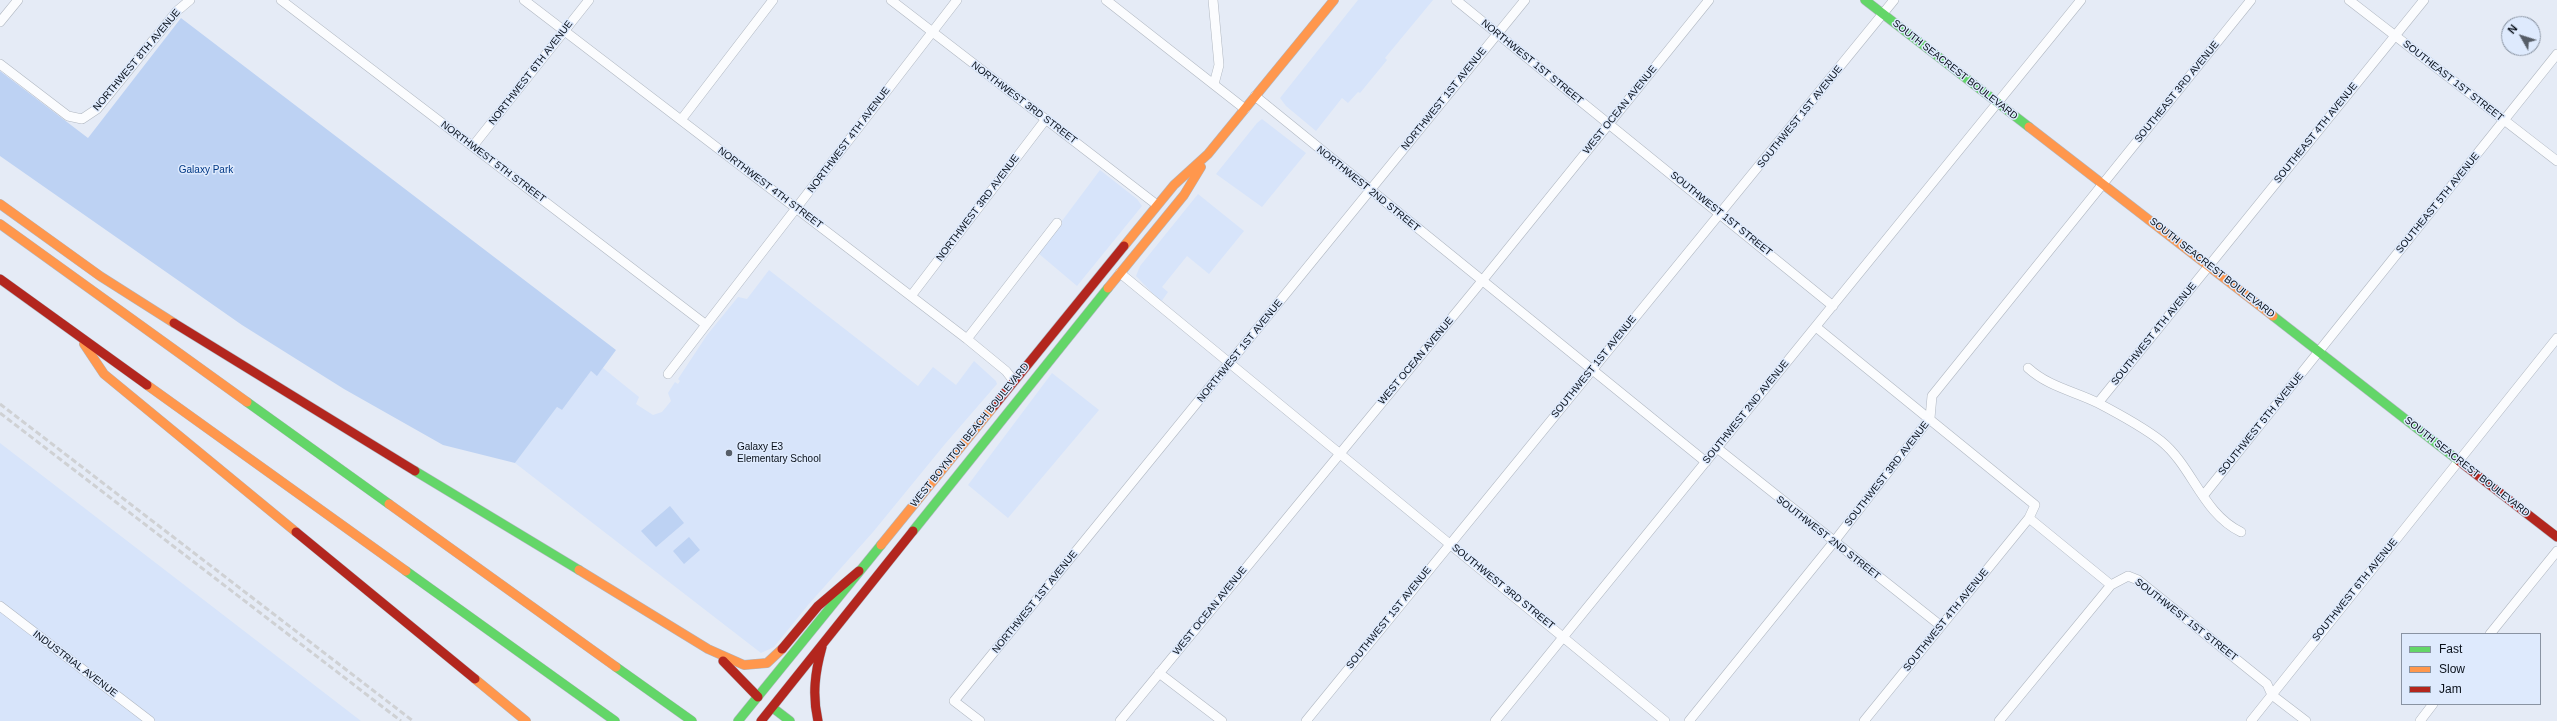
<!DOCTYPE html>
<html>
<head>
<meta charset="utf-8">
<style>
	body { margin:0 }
	#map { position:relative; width:2557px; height:721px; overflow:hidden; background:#e5ebf6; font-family:Arial,sans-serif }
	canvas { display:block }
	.legend { position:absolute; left:2401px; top:633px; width:140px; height:72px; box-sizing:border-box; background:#deeafd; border:1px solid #8993a2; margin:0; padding:5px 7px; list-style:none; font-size:12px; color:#09101a }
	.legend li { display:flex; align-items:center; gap:8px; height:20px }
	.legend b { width:20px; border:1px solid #8993a2 }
	.north { position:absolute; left:2501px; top:16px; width:40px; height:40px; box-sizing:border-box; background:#deeafd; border:1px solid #8993a2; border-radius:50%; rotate:309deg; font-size:11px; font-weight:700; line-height:16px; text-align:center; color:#09101a }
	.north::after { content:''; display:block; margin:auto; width:14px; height:18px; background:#565d67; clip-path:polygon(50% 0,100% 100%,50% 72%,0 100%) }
</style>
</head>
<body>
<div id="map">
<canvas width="2557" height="721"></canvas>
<ul class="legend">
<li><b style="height:5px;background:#63d668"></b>Fast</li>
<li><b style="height:5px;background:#ff974d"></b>Slow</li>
<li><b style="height:5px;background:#b3261e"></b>Jam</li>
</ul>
<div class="north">N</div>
</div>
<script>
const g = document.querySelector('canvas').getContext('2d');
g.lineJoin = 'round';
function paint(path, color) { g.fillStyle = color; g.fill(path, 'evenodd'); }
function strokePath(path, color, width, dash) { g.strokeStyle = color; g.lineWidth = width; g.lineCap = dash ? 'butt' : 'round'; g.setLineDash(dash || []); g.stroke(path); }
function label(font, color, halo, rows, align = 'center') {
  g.font = font + ' Arial,sans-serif'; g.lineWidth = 3; g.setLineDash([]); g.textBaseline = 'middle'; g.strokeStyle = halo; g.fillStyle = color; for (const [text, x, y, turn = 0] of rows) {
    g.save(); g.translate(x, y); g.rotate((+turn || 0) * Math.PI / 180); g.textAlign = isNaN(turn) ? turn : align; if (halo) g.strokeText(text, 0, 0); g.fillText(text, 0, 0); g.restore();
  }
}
paint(new Path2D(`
	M1358 0H1433L1385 58 1387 60 1360 93 1358 92 1348 103 1342 98 1316 131 1286 106 1280 98Z
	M1262 119 1306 153 1262 207 1216 174 1257 123Z
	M1100 170 1137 199 1142 206 1077 286 1038 253Z
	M1198 194 1244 231 1209 274 1187 256 1162 287 1168 292 1161 302 1136 276 1140 266Z
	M769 270 918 386 933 367 956 385 974 361 996 381 997 384 945 444 873 532 808 605 774 647 761 653 515 463 557 407 562 410 591 371 597 375 603 368 639 397 636 404 653 415 662 412 671 401 668 393 675 382 678 384 680 381 678 379 707 335 738 297 747 299Z
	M1052 373 1099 410 1008 518 968 485Z
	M0 443 361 721H0Z`), '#d7e4fa');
paint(new Path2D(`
	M181 18 616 350 597 376 591 371 562 410 557 407 515 463 443 445 344 389 242 325 0 156V71L88 138Z
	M670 506 684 523 656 547 641 531Z
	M689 537 700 550 684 564 673 551Z`), '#bdd2f3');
const street = new Path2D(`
	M281 0 705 324
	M524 0 967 339 1006 371 1013 380
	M891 0 1157 205
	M1106 0 1245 109
	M1213 0 1219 65 1214 84
	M1456 0 1833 306
	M2349 0 2557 161
	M0 22 18 0
	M0 64 68 116 82 119 97 109 177 11 190 0
	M1255 96 1706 462
	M681 120 773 0
	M473 146 589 0
	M1120 273 1665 721
	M911 296 1046 119
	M1816 327 2035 505 2029 518 2111 585 2128 576 2138 580 2267 684 2272 695 2306 721
	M967 339 1057 223
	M2028 368C2049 387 2074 391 2098 403 2119 414 2143 427 2161 441 2193 467 2202 513 2241 532
	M668 374 957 0
	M2098 403 2424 0
	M1717 448 1941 626
	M2203 496 2557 54
	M0 606 150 721
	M2490 634 2557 551
	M1159 673 1222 721
	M980 721 954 701 1525 0
	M1120 721 1482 281 1709 0
	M1306 721 1894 0
	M1495 721 2081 0
	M1689 721 1833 543 1930 418 1932 396 2251 0
	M1864 721 2029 518
	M1999 721 2111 585
	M2251 721 2557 338
	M2420 721 2433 704`);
const fast = new Path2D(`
	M1865 0 2029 127
	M2273 316 2459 461
	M247 402 389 504
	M415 471 579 570
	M913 531 1108 288
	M406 571 615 721
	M616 667 692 721
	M773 708 790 721
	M738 721 881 545`);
const slow = new Path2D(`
	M2029 127 2273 316
	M0 204 100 276 174 323
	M0 224 247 402
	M1124 246 1174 185 1208 154 1334 0
	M1108 288 1184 195 1201 167
	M84 344 104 374 296 532
	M147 385 406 571
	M389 504 616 667
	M881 545 994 406
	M579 570 708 649 744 665 767 663 782 649
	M475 679 526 721`);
const jam = new Path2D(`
	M0 279 147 385
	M174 323 415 471
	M994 406 1124 246
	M2459 461 2557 537
	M296 532 475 679
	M782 649 818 606 859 571
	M723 661 758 697
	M761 721 913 531
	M818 721C812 695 815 672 822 647`);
strokePath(street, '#b0b7c1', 10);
strokePath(fast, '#b0b7c1', 10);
strokePath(slow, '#b0b7c1', 10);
strokePath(jam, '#b0b7c1', 10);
strokePath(street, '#fbfcfe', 9);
strokePath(fast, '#63d668', 9);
strokePath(slow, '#ff974d', 9);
strokePath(jam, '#b3261e', 9);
strokePath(new Path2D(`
	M0 404 413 721
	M0 413 401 721`), '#cfd1d4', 3, [6, 3]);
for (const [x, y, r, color] of [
	[729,453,4,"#565d67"]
]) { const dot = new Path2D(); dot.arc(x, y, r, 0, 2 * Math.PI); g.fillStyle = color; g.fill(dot); strokePath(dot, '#deeafd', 1.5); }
label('10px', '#09101a', '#deeafd', [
	["NORTHWEST 8TH AVENUE",137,60,-50],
	["NORTHWEST 1ST STREET",1532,62,39],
	["SOUTH SEACREST BOULEVARD",1955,70,38],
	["NORTHWEST 6TH AVENUE",531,73,-52],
	["SOUTHEAST 1ST STREET",2453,81,38],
	["SOUTHEAST 3RD AVENUE",2177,92,-51],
	["NORTHWEST 1ST AVENUE",1444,99,-51],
	["NORTHWEST 3RD STREET",1024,103,37],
	["WEST OCEAN AVENUE",1620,110,-51],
	["SOUTHWEST 1ST AVENUE",1800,117,-51],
	["SOUTHEAST 4TH AVENUE",2316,133,-51],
	["NORTHWEST 4TH AVENUE",849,140,-53],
	["NORTHWEST 5TH STREET",493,162,37],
	["NORTHWEST 4TH STREET",770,188,37],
	["NORTHWEST 2ND STREET",1368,189,39],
	["SOUTHEAST 5TH AVENUE",2438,203,-51],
	["NORTHWEST 3RD AVENUE",978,208,-53],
	["SOUTHWEST 1ST STREET",1721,214,39],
	["SOUTH SEACREST BOULEVARD",2212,268,38],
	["SOUTHWEST 4TH AVENUE",2154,334,-51],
	["NORTHWEST 1ST AVENUE",1240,351,-51],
	["WEST OCEAN AVENUE",1416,361,-50],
	["SOUTHWEST 1ST AVENUE",1594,367,-51],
	["SOUTHWEST 2ND AVENUE",1746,412,-51],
	["SOUTHWEST 5TH AVENUE",2261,424,-51],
	["WEST BOYNTON BEACH BOULEVARD",970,435,-51],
	["SOUTH SEACREST BOULEVARD",2467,467,38],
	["SOUTHWEST 3RD AVENUE",1887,474,-52],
	["SOUTHWEST 2ND STREET",1828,538,38],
	["SOUTHWEST 3RD STREET",1503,587,39],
	["SOUTHWEST 6TH AVENUE",2355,590,-51],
	["NORTHWEST 1ST AVENUE",1035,602,-51],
	["WEST OCEAN AVENUE",1210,611,-51],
	["SOUTHWEST 1ST AVENUE",1389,618,-51],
	["SOUTHWEST 4TH AVENUE",1946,620,-51],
	["SOUTHWEST 1ST STREET",2186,620,38],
	["INDUSTRIAL AVENUE",75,664,37]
]);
label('10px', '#003884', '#deeafd', [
	["Galaxy Park",206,170]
]);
label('10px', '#09101a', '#deeafd', [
	["Galaxy E3",737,447],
	["Elementary School",737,459]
], 'left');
</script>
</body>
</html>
